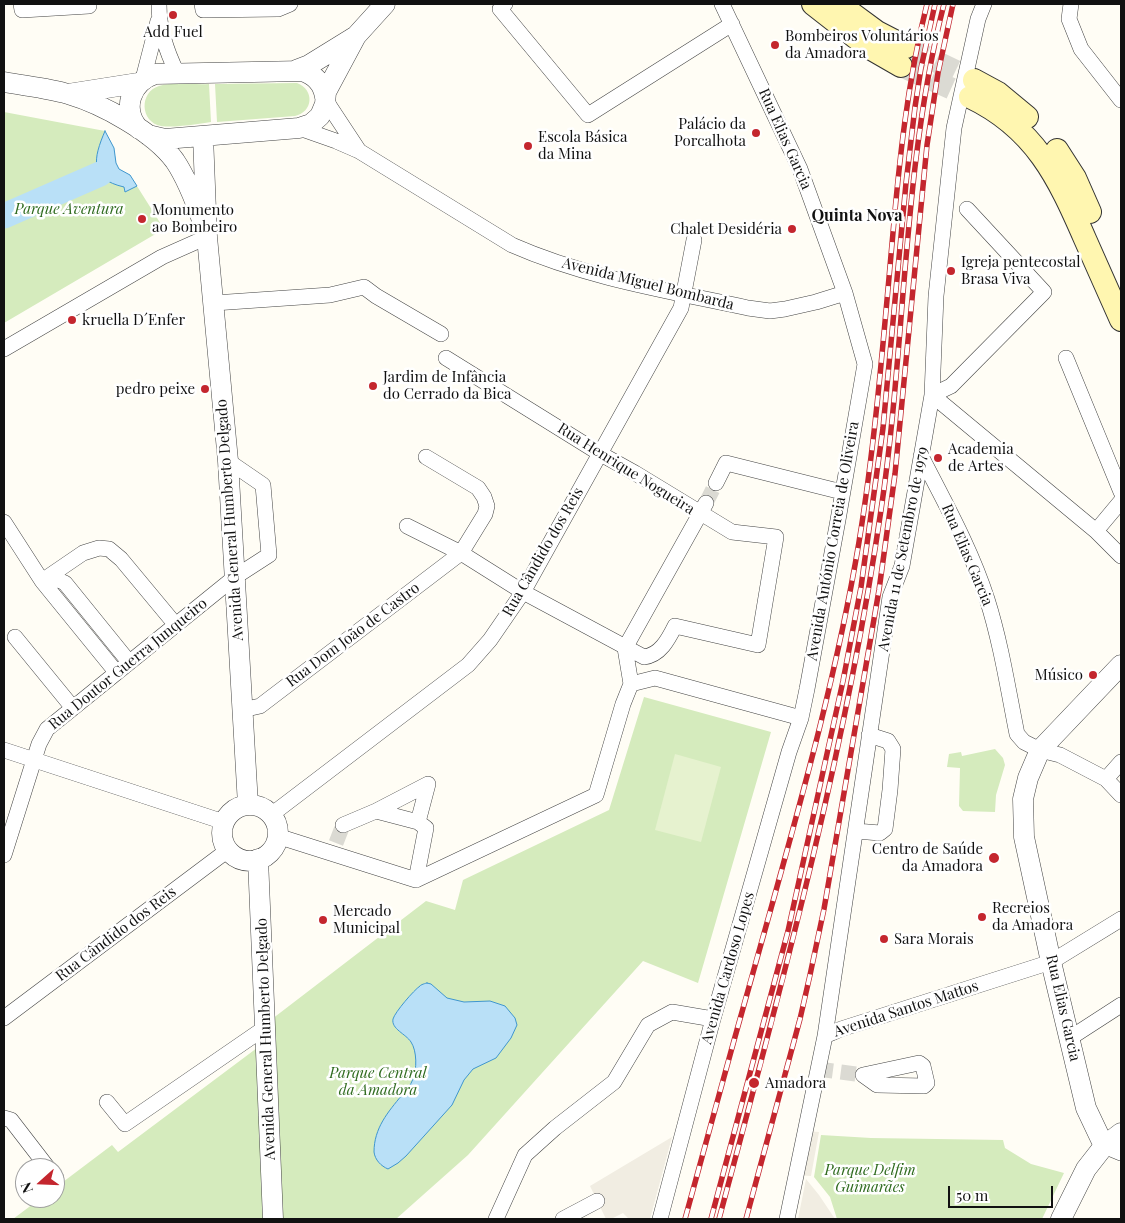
<!DOCTYPE html>
<html>
<head>
<meta charset="utf-8">
<style>
	body { margin:0 }
	#map { position:relative; width:1125px; height:1223px; overflow:hidden; background:#fffdf5; font-family:"Playfair Display",serif }
	canvas { display:block }
	.frame { position:absolute; inset:0; border:5px solid #111; pointer-events:none }
	.north { position:absolute; left:15px; top:1158px; width:50px; height:50px; box-sizing:border-box; background:#fff; border:1px solid #a0a0a0; border-radius:50%; rotate:250deg; font-size:14px; font-weight:700; line-height:20px; text-align:center; color:#111 }
	.north::after { content:''; display:block; margin:auto; width:18px; height:22px; background:#c4262e; clip-path:polygon(50% 0,100% 100%,50% 72%,0 100%) }
	.scale { position:absolute; left:948px; top:1186px; width:105px; height:22px; box-sizing:border-box; border:2px solid #111; border-top:0; padding-left:6px; font-size:15px; line-height:18px; white-space:nowrap; color:#111; -webkit-text-stroke:4px #fff; paint-order:stroke }
</style>
</head>
<body>
<div id="map">
<canvas width="1125" height="1223"></canvas>
<div class="frame"></div>
<div class="north">N</div>
<div class="scale">50 m</div>
</div>
<script>
const g = document.querySelector('canvas').getContext('2d');
g.lineJoin = 'round';
function paint(path, color) { g.fillStyle = color; g.fill(path, 'evenodd'); }
function strokePath(path, color, width, dash) { g.strokeStyle = color; g.lineWidth = width; g.lineCap = dash ? 'butt' : 'round'; g.setLineDash(dash || []); g.stroke(path); }
function label(font, color, halo, rows, align = 'center') {
  g.font = font + ' "Playfair Display",serif'; g.lineWidth = 5; g.setLineDash([]); g.textBaseline = 'middle'; g.strokeStyle = halo; g.fillStyle = color; for (const [text, x, y, turn = 0] of rows) {
    g.save(); g.translate(x, y); g.rotate((+turn || 0) * Math.PI / 180); g.textAlign = isNaN(turn) ? turn : align; if (halo) g.strokeText(text, 0, 0); g.fillText(text, 0, 0); g.restore();
  }
}
paint(new Path2D(`
	M297 83C315 90 313 112 295 116L217 122 215 84Z
	M209 84 211 122C196 124 175 128 161 126 140 122 139 92 159 86 172 82 194 85 209 84Z
	M4 112 105 131 114 148 116 163 119 169 130 175 164 229 4 323Z
	M644 697 771 732 698 983 643 961 468 1155 396 1219H13L41 1198H55V1188L112 1145 118 1152 273 1036 272 1019 426 901 455 910 463 880 609 810Z
	M995 749 1003 758 1005 765 996 795 995 812 963 811 959 806 960 768 947 767 949 754 961 752 962 756Z
	M821 1135 871 1138 1003 1140 1005 1148 1031 1164 1064 1173 1042 1219H837L830 1197 814 1177Z`), '#d5ebbd');
paint(new Path2D(`
	M675 754 721 767 701 842 655 830Z`), '#e6f2cf');
paint(new Path2D(`
	M805 1131 819 1132 811 1176 796 1175Z
	M672 1137 650 1219H629L623 1213 611 1219H606L590 1186Z
	M806 1179 819 1195 835 1219H798Z`), '#f1ede2');
const water = new Path2D(`
	M105 131 114 148 116 163 119 169 130 175 137 186 125 192 124 187C89 179 93 159 105 131Z
	M427 983 431 984 447 998 464 1002 490 1001 505 1006 515 1018 517 1025 511 1038 496 1058 473 1069 464 1080 452 1105 406 1156 398 1163 388 1169C381 1166 375 1160 374 1152 374 1128 388 1112 402 1095 406 1090 411 1085 413 1079 417 1069 417 1051 411 1042 406 1034 391 1029 393 1019 395 1012 414 990 420 986 420 985 426 983 427 983Z`);
paint(water, '#b9e0f7');
strokePath(water, '#3f96cf', 1);
strokePath(new Path2D(`
	M4 216 100 174`), '#b9e0f7', 25);
strokePath(new Path2D(`
	M706 503 716 483
	M336 843 343 825
	M818 1069 863 1075`), '#dbdad3', 15, [15, 8]);
strokePath(new Path2D(`
	M906 47 974 80
	M901 66 970 97`), '#dbdad3', 22, [22, 11]);
const minor = new Path2D(`
	M21 4 22 10 89 6 88 4
	M159 4C159 29 166 50 177 73
	M202 4 203 10 278 9 290 4
	M505 4 500 9 588 115 732 24
	M1071 4 1069 19 1081 49 1121 100
	M143 79 158 21
	M325 97 330 107 359 151
	M299 128 336 141 359 151 512 245C587 278 669 291 748 308L770 311 785 309 816 302 845 293
	M967 209 1044 292 951 386 932 395 1096 531 1121 556
	M214 303 330 295 364 287 376 296 441 334
	M4 349 162 257 207 237
	M1066 358 1121 492
	M921 456C945 503 971 549 987 599 1001 643 1008 689 1017 734L1024 742 1040 750 1060 755 1106 779 1121 795
	M716 483 726 463 842 492
	M4 522 42 581 116 672
	M407 526 461 553 523 592 644 657C660 655 668 640 675 626L758 645 776 537 732 532 635 473 599 453 446 358
	M1096 531 1121 501
	M42 581 83 553 99 548 109 549 121 559 175 624
	M42 581 56 579 65 583 129 662
	M15 637 73 708
	M631 684 655 678 801 718
	M242 710 260 706 461 553 485 514 487 506 484 497 478 488 426 457
	M4 750 224 822
	M1106 779 1121 762
	M271 815 468 665 490 640 523 592 681 308 694 240
	M343 825 376 811
	M856 831 880 833 885 829 890 790 893 749 888 741 869 735
	M277 836 416 880
	M4 855 39 744 47 729 235 577 269 555 263 485 228 461
	M416 880 596 795 623 704 631 684 625 648 706 503
	M416 880 426 828 418 822 428 784 376 811 418 822
	M4 1018 228 850
	M825 1036 890 597 902 566 932 395 936 296 954 128 978 19 984 4
	M1070 1038 1121 1005
	M919 1063 923 1066 927 1083 924 1086 877 1085 863 1075Z
	M107 1102 125 1124 266 1027
	M4 1118 11 1120 48 1168
	M1104 1146 1121 1153
	M55 1177 56 1178
	M496 1219 525 1155 555 1128 614 1082 648 1025 672 1012 713 1019
	M563 1219 597 1201
	M660 1219 713 1019 789 752 801 718 807 689 838 520 865 364 845 293 800 169 722 4
	M787 1219 825 1036 841 1029 1051 962 1121 919`);
const tertiary = new Path2D(`
	M296 70 309 65 356 36 385 4
	M4 82C25 86 48 88 68 94 102 104 154 132 175 161 187 179 195 200 202 220
	M68 94 138 83
	M139 129C121 109 131 82 155 74L302 71C315 75 323 83 325 97
	M148 135 165 139 299 128 311 124 320 116 325 104 326 92 356 36
	M203 136 207 237 228 461 248 805
	M222 833a28 28 0 1 1 56 0a28 28 0 1 1-56 0Z
	M258 859 273 1219
	M1104 1146 1086 1108 1051 962 1024 837 1023 799 1028 778 1040 750 1121 665
	M1061 1219 1086 1169 1104 1146 1121 1133`);
const secondary = new Path2D(`
	M813 4 868 47 901 66
	M839 4 877 32 906 47
	M974 80 998 93 1027 117
	M970 97C1035 128 1058 177 1085 239 1097 266 1109 293 1121 320
	M1057 150 1075 178 1090 212`);
strokePath(minor, '#444', 16);
strokePath(tertiary, '#444', 21);
strokePath(secondary, '#333', 24);
strokePath(minor, '#fff', 15);
strokePath(tertiary, '#fff', 20);
strokePath(secondary, '#fff6b0', 22);
const rail = new Path2D(`
	M685 1219C713 1117 741 1014 770 912 804 790 838 668 859 542 875 444 883 344 892 244 899 163 907 83 927 4
	M711 1219 788 931 843 681 861 587 883 428 906 183 915 107 921 68 935 4
	M719 1219C782 985 846 750 881 510 906 343 902 168 944 4
	M746 1219 800 1019 810 975 824 909 879 590 895 474 927 145 938 73 953 4`);
strokePath(rail, '#c4262e', 5.5);
strokePath(rail, '#fff', 4, [11]);
for (const [x, y, r, color] of [
	[173,15,5,"#c4262e"],
	[775,45,5,"#c4262e"],
	[756,133,5,"#c4262e"],
	[528,146,5,"#c4262e"],
	[142,219,5,"#c4262e"],
	[792,229,5,"#c4262e"],
	[951,271,5,"#c4262e"],
	[72,320,5,"#c4262e"],
	[373,386,5,"#c4262e"],
	[205,389,5,"#c4262e"],
	[938,458,5,"#c4262e"],
	[1093,675,5,"#c4262e"],
	[994,858,6,"#c4262e"],
	[982,917,5,"#c4262e"],
	[323,920,5,"#c4262e"],
	[884,939,5,"#c4262e"],
	[754,1083,6,"#c4262e"]
]) { const dot = new Path2D(); dot.arc(x, y, r, 0, 2 * Math.PI); g.fillStyle = color; g.fill(dot); strokePath(dot, '#fff', 2); }
label('15px', '#111', '#fff', [
	["Add Fuel",173,32,"center"],
	["Bombeiros Voluntários",785,36],
	["da Amadora",785,53],
	["Palácio da",746,124,"right"],
	["Porcalhota",746,141,"right"],
	["Escola Básica",538,137],
	["da Mina",538,154],
	["Monumento",152,210],
	["ao Bombeiro",152,227],
	["Chalet Desidéria",782,229,"right"],
	["Igreja pentecostal",961,262],
	["Brasa Viva",961,279],
	["kruella D´Enfer",82,320],
	["Jardim de Infância",383,377],
	["do Cerrado da Bica",383,394],
	["pedro peixe",195,389,"right"],
	["Academia",948,449],
	["de Artes",948,466],
	["Músico",1083,675,"right"],
	["Centro de Saúde",983,849,"right"],
	["da Amadora",983,866,"right"],
	["Recreios",992,908],
	["da Amadora",992,925],
	["Mercado",333,911],
	["Municipal",333,928],
	["Sara Morais",894,939],
	["Amadora",765,1083]
], 'left');
label('15px', '#111', '#fff', [
	["Rua Elias Garcia",785,139,66],
	["Avenida Miguel Bombarda",648,284,14],
	["Rua Henrique Nogueira",626,469,32],
	["Avenida General Humberto Delgado",230,520,-94],
	["Avenida António Correia de Oliveira",833,541,-80],
	["Avenida 11 de Setembro de 1979",903,549,-79],
	["Rua Cândido dos Reis",543,552,-60],
	["Rua Elias Garcia",967,555,67],
	["Rua Dom João de Castro",353,635,-37],
	["Rua Doutor Guerra Junqueiro",128,664,-39],
	["Rua Cândido dos Reis",116,934,-37],
	["Avenida Cardoso Lopes",728,968,-74],
	["Rua Elias Garcia",1063,1008,77],
	["Avenida Santos Mattos",906,1009,-18],
	["Avenida General Humberto Delgado",266,1039,-92]
]);
label('italic 15px', '#2f6b1f', '#fff', [
	["Parque Aventura",69,209],
	["Parque Central",378,1073],
	["da Amadora",378,1090],
	["Parque Delfim",870,1170],
	["Guimarães",870,1187]
]);
label('bold 16px', '#111', '#fff', [
	["Quinta Nova",857,216]
]);
</script>
</body>
</html>
